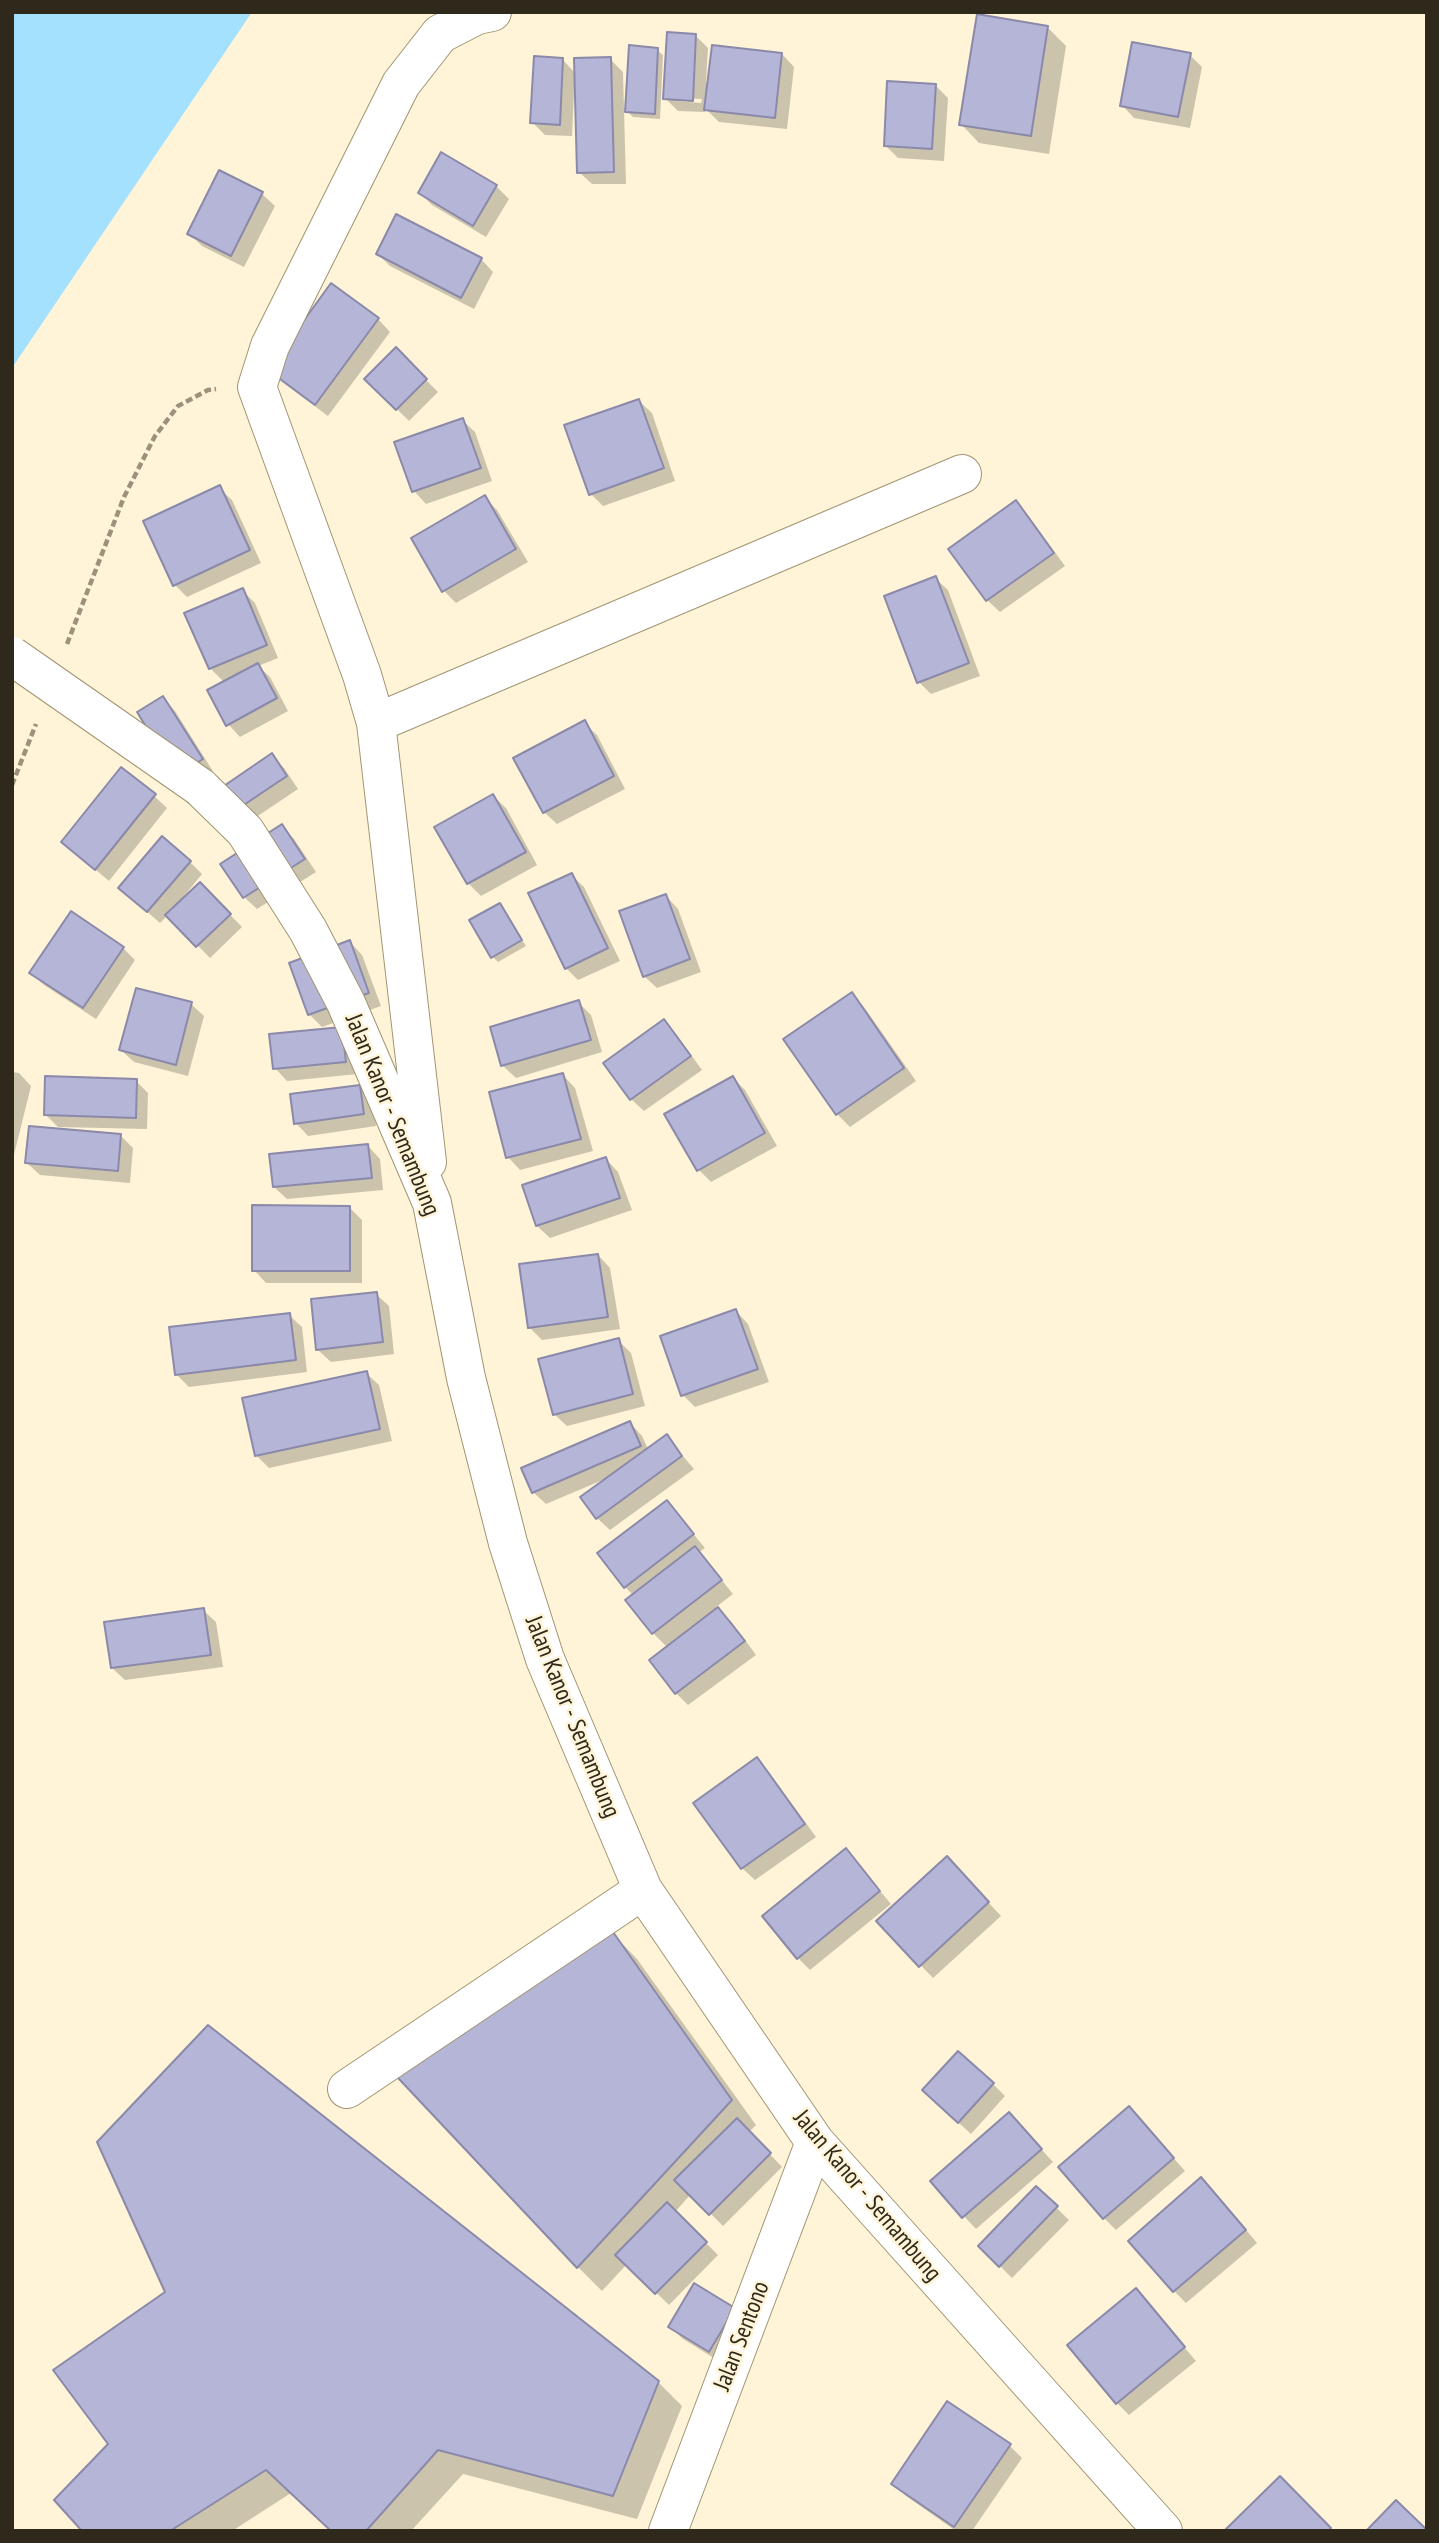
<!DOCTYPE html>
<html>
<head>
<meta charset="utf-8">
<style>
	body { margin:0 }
	#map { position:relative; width:1439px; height:2543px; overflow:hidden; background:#fff4d7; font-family:"PT Sans Narrow",sans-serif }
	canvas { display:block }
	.frame { position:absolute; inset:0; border:14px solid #2e291b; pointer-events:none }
</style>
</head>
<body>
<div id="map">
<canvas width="1439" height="2543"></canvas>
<div class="frame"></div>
</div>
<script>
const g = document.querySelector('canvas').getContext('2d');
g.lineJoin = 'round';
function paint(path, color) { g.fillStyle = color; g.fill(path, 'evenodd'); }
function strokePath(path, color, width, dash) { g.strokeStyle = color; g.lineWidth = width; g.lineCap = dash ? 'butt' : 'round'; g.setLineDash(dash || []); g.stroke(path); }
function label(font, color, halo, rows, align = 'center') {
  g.font = font + ' "PT Sans Narrow",sans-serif'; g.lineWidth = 5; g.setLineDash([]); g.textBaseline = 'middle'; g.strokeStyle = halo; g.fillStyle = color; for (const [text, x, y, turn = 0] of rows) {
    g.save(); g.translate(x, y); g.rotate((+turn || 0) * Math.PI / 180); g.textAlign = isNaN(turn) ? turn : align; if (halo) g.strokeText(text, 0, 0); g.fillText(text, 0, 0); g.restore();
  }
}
paint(new Path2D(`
	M12 12H252L12 368Z`), '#a3e1fe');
paint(new Path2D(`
	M1047 27 1066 46 1049 154 979 143 961 124Z
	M696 36 708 48 706 82 782 54 794 67 787 129 719 122 705 108V112L678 111 665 98ZM676 98 702 99 701 103 676 101Z
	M657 50 663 55 660 119 633 117 627 111Z
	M1190 55 1202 67 1190 128 1134 118 1122 105Z
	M610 59 623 72 626 184H592L579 172 577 92H574L572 136 545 135 532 122 563 60 576 74Z
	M935 85 948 98 944 161 898 158 885 145Z
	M220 172 262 194 275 206 244 267 202 246 189 233Z
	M496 186 509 199 486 237 432 205 420 193Z
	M378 254 481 259 493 272 474 309 390 266Z
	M378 319 390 332 328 416 282 382 270 370Z
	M396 350 438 392 409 421 367 379Z
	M639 401 652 413 675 481 603 506 591 494Z
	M462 420 475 432 492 481 426 504 414 491 396 443Z
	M219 488 232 500 261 563 187 597 175 585Z
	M484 497 497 510 528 562 456 603 444 591Z
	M1016 503 1028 515 1065 566 1000 612 987 600Z
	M935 578 948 590 980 676 931 694 919 682Z
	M242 590 255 603 278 658 258 666 270 677 288 711 240 737 228 724 225 683 210 668Z
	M163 698 175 711 214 773 190 787Z
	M584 723 597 735 625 789 557 824 544 812Z
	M272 756 284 768 298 789 228 836 215 824Z
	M154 796 167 808 109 881 63 842Z
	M493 796 506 808 537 865 481 896 468 883 436 828Z
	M282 826 294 839 316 872 257 909 244 897Z
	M190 862 202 874 185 895 187 896 200 884 242 927 210 958 168 915 160 923 120 888Z
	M571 875 584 887 620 961 578 980 566 968Z
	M666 896 678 909 701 972 657 988 644 976Z
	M500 905 526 946 498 962 492 956Z
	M350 942 362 955 381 1006 322 1027 310 1015 291 964Z
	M123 948 135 960 96 1019 44 985 31 973Z
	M852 994 864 1007 916 1081 850 1127 837 1114 785 1040Z
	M578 1002 591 1015 602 1052 516 1078 503 1066 492 1028Z
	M191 1004 204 1016 188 1076 134 1062 121 1050Z
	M664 1022 676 1034 702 1070 644 1111 631 1099Z
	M341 1028 358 1074 287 1081 275 1068Z
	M12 1072 19 1073 31 1086 12 1163Z
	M563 1075 575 1088 593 1151 520 1170 508 1157Z
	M733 1078 745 1090 777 1146 711 1182 699 1170Z
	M136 1081 148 1093 147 1129 58 1127 45 1114Z
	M359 1087 372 1099 376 1126 308 1136 296 1123Z
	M120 1135 133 1148 130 1183 40 1175 27 1163Z
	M368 1146 380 1159 383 1190 287 1199 274 1187Z
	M606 1159 618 1172 632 1210 550 1238 537 1226Z
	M349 1207 362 1220V1283H266L254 1270Z
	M598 1255 610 1268 620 1329 542 1340 530 1328Z
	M376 1294 389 1306 394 1354 331 1362 318 1350Z
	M736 1311 748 1324 769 1382 695 1407 683 1395Z
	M289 1315 302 1327 307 1372 189 1387 176 1374Z
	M618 1340 631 1353 645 1406 567 1426 554 1414Z
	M366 1373 379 1385 392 1441 269 1468 257 1456Z
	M630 1423 642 1436 648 1449 666 1436 694 1469 610 1530 597 1518 605 1479 546 1504 533 1492Z
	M667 1502 705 1548 699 1552 733 1594 716 1607 731 1621 756 1655 688 1705 676 1693 668 1648 653 1633 633 1595 625 1587Z
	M203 1610 216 1622 223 1667 125 1680 112 1668Z
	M757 1759 769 1772 816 1837 755 1880 742 1868Z
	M846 1851 891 1904 810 1970 798 1958Z
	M959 1871 1001 1916 933 1978 878 1921Z
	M613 1934 637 1959 756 2125 749 2132 782 2167 723 2226 691 2194 675 2212 718 2255 669 2305 627 2264 602 2291 578 2267Z
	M993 2084 1005 2096 971 2134 937 2103Z
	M1129 2108 1185 2171 1116 2230 1104 2218Z
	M1021 2127 1053 2162 976 2229 932 2182Z
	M1036 2188 1069 2220 1012 2278 980 2246Z
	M1214 2192 1257 2243 1186 2303 1174 2291Z
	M1136 2291 1196 2361 1129 2415 1117 2403Z
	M734 2309 722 2363 683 2339 670 2327Z
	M658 2382 682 2406 637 2519 463 2474 411 2531H332L291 2493 232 2531H84L56 2500Z
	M1009 2445 1022 2458 972 2531H956L906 2496 893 2484Z`), '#0003');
const building = new Path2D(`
	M977 14 1048 26 1031 136 959 125Z
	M667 32 696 34 693 101 663 99Z
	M1132 42 1191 53 1178 117 1120 106Z
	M629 45 658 48 655 114 625 112Z
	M712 45 782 53 775 118 704 110Z
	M534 56 563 58 560 125 530 123Z
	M611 57 614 172 577 173 574 58Z
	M887 81 936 84 932 149 884 146Z
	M441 152 497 185 473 226 418 193Z
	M219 170 263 192 231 256 187 234Z
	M396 214 482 258 461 298 376 254Z
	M331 283 379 318 315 405 268 370Z
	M396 347 427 379 396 410 364 379Z
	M639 399 664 468 589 495 564 425Z
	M463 418 481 468 412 492 394 442Z
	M220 485 250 550 173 586 143 521Z
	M485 495 516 549 442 592 411 538Z
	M1016 500 1054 553 986 601 948 549Z
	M936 576 969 663 917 683 884 596Z
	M243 588 267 645 209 669 184 613Z
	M258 663 277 698 226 726 207 690Z
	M163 696 203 759 176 776 137 712Z
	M585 720 614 776 543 813 513 758Z
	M272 753 287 776 214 825 199 803Z
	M121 767 156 794 95 870 61 842Z
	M493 794 526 852 467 884 434 827Z
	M282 824 305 859 243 898 220 864Z
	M162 836 191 861 147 912 118 888Z
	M572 873 608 948 565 969 528 893Z
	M200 882 231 914 196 947 165 915Z
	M666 894 690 959 643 977 619 911Z
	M500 903 522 940 491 958 469 920Z
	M71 911 124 947 83 1008 29 973Z
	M350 940 369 993 308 1015 289 963Z
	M136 988 192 1002 176 1065 119 1050Z
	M852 992 904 1068 836 1115 783 1039Z
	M579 1000 591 1040 501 1066 490 1027Z
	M664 1019 691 1056 630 1100 603 1063Z
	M342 1027 346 1062 273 1069 269 1034Z
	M563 1073 581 1139 506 1158 489 1092Z
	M45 1076 137 1079 136 1118 44 1115Z
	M733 1076 765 1133 697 1171 664 1114Z
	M360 1085 364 1114 294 1124 290 1094Z
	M29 1126 121 1134 118 1171 25 1163Z
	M368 1144 372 1178 273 1187 269 1154Z
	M606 1157 620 1198 536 1226 522 1185Z
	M252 1205 350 1206V1271H252Z
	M598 1254 608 1317 528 1328 519 1264Z
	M377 1292 383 1342 316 1350 311 1299Z
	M736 1309 758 1369 681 1396 660 1336Z
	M290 1313 296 1360 175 1375 169 1327Z
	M619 1338 633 1394 553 1415 538 1359Z
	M367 1371 380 1429 255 1456 242 1398Z
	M630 1421 641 1446 532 1493 521 1468Z
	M667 1434 682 1456 596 1519 580 1497Z
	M667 1500 694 1534 624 1588 597 1553Z
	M695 1546 722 1580 652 1634 625 1600Z
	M718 1607 745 1641 675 1694 649 1660Z
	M204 1608 211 1655 111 1668 104 1622Z
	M757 1757 805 1824 741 1869 693 1803Z
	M846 1848 880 1891 797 1959 762 1916Z
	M947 1856 989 1902 919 1967 876 1921Z
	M613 1932 732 2100 577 2268 383 2062Z
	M208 2025 659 2381 613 2496 438 2450 366 2531H331L266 2470 170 2531H82L54 2500 108 2444 53 2370 165 2292 97 2142Z
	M958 2051 994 2083 958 2123 922 2090Z
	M1129 2106 1174 2158 1103 2219 1058 2167Z
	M1009 2112 1042 2149 962 2218 930 2181Z
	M737 2118 771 2153 709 2215 674 2180Z
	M1201 2177 1246 2230 1173 2292 1128 2241Z
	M1036 2186 1058 2206 999 2267 978 2246Z
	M667 2202 707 2242 655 2294 615 2255Z
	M694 2283 735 2308 709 2352 668 2327Z
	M1136 2288 1185 2347 1116 2404 1067 2345Z
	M947 2401 1011 2444 954 2527 891 2484Z
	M1280 2476 1331 2528 1328 2531H1224Z
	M1396 2500 1427 2530V2531H1366Z`);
paint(building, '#b5b5d7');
strokePath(building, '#8a89aa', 2);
const minor = new Path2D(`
	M376 723 962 474
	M200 787 245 831 308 930 346 1003 432 1203 466 1378 508 1543 545 1659 643 1890 815 2142 1163 2531
	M427 1162 376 723 362 675 257 387 270 346 401 84 440 34 477 15 492 12
	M347 2089 643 1890
	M668 2531 815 2142`);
strokePath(minor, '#a19473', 40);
strokePath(new Path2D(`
	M67 644 124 497 155 436 178 406 208 390 216 389
	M12 785 36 724`), '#9a927c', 4.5, [7, 3.5]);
strokePath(minor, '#fff', 38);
const minorBridge = new Path2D(`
	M12 656 200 787`);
strokePath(minorBridge, '#a19473', 40, []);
strokePath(minorBridge, '#fff', 38);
label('24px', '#2e291b', '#fff4d7', [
	["Jalan Kanor - Semambung",392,1115,68],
	["Jalan Kanor - Semambung",572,1717,68],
	["Jalan Kanor - Semambung",867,2196,50],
	["Jalan Sentono",742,2336,-69]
]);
</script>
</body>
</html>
